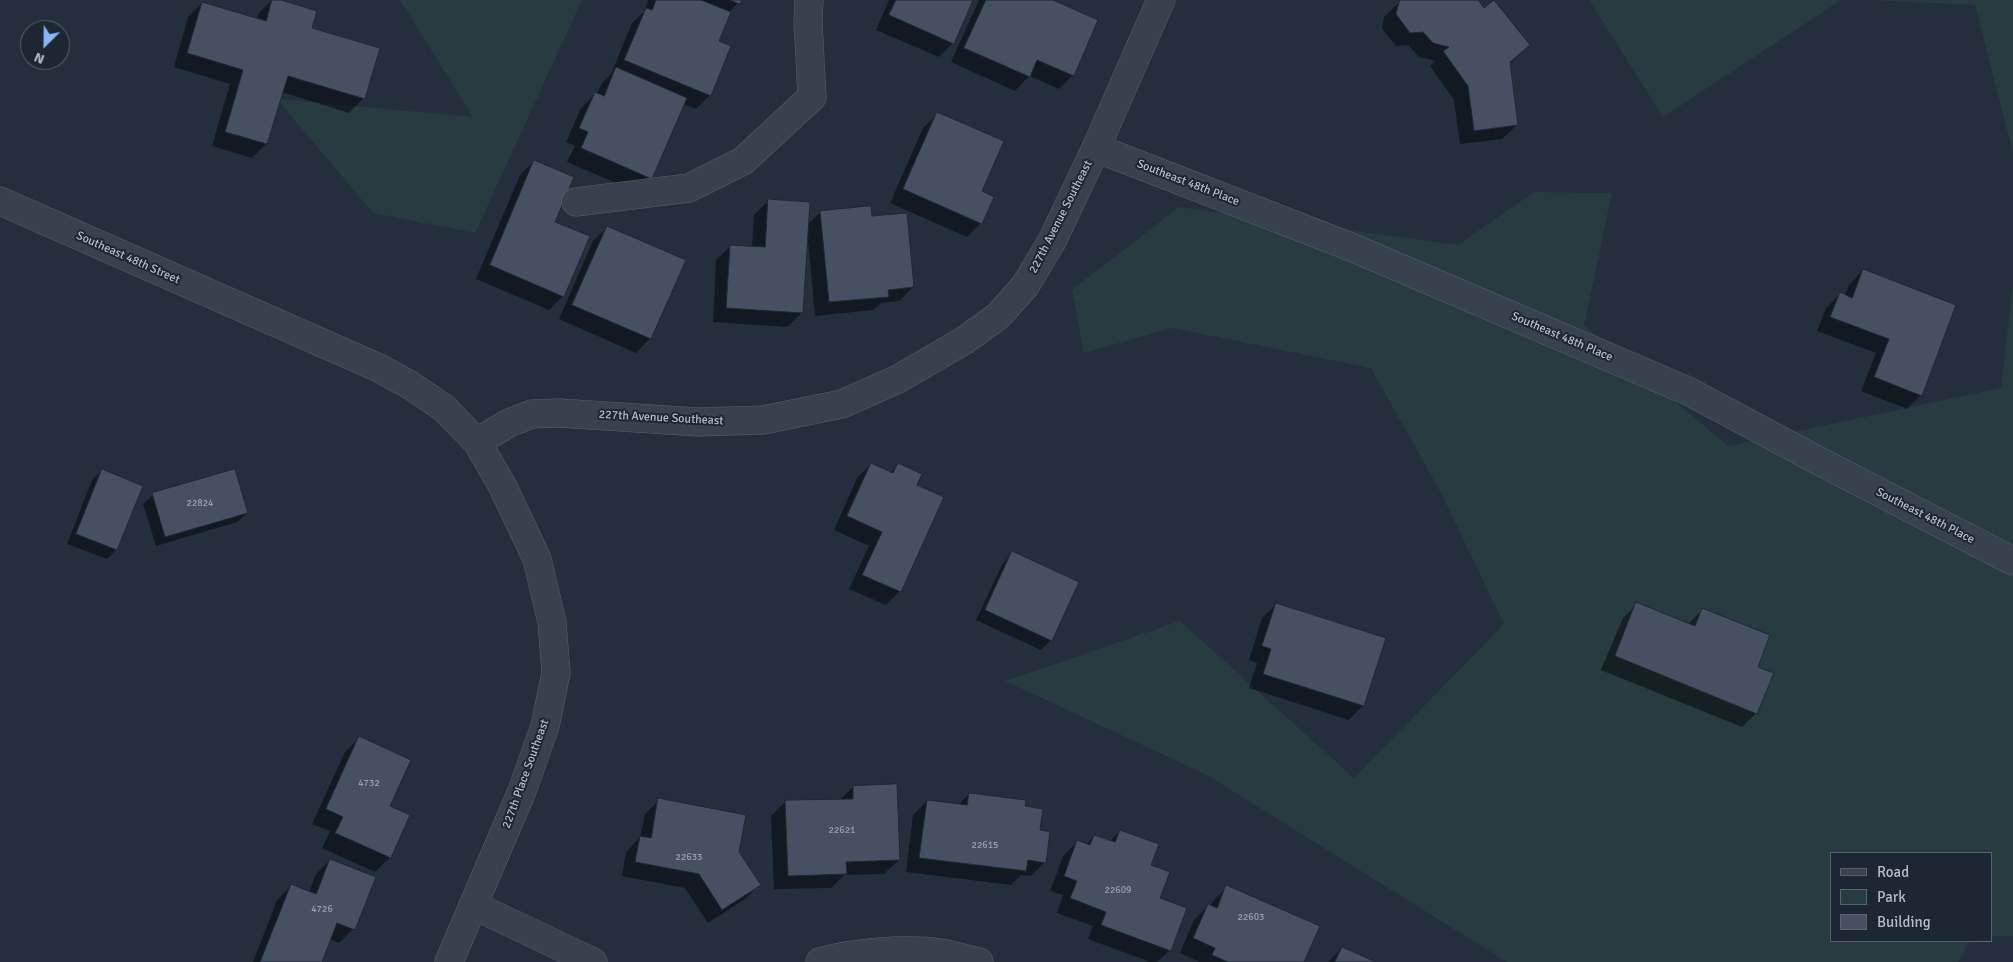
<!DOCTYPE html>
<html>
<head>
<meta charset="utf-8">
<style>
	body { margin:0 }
	#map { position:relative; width:2013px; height:962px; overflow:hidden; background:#242f3e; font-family:Signika,sans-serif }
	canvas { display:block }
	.legend { position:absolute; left:1830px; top:852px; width:162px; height:90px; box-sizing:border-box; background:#1d2633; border:1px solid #59626f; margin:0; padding:6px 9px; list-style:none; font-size:15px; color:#b4bcc9 }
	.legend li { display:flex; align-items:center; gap:10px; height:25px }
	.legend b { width:25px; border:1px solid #59626f }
	.north { position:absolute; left:20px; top:20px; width:50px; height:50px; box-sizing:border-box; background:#1d2633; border:1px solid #59626f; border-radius:50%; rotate:203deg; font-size:14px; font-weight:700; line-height:20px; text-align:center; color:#b4bcc9 }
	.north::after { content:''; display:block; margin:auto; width:18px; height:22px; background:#8ab4f8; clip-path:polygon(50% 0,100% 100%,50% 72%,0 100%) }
</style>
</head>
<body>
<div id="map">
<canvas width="2013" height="962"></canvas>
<ul class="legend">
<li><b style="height:6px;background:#38414e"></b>Road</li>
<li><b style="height:14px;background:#263c3f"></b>Park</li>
<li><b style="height:14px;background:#455162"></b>Building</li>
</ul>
<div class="north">N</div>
</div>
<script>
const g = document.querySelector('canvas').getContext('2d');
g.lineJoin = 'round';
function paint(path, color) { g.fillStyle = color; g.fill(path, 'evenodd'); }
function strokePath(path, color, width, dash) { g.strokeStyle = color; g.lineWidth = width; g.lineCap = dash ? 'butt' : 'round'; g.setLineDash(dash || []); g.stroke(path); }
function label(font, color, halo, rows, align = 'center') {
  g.font = font + ' Signika,sans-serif'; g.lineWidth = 4; g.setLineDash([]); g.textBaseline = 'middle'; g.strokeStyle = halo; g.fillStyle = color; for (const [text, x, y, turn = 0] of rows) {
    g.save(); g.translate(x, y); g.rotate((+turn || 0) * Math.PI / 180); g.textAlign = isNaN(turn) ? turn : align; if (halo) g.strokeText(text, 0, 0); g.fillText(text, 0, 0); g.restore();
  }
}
paint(new Path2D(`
	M400 0H582L475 233 373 213 277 99 473 117Z
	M1589 0H1841L1663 117Z
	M1869 0H2013V153L1975 5Z
	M1534 192 1612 193 1584 325 1728 446 2001 388 2013 285V936H1992V853H1832V941H1970L1958 962H1507L1207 775 1005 681 1180 621 1354 778 1504 624 1441 493 1371 368 1172 328 1084 353 1072 290 1179 207 1458 245Z`), '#263c3f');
paint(new Path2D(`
	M272 0H276L310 28 378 48 363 99 349 113 282 92 266 144 252 158 212 146 230 84 174 67 188 17 202 3 257 19 259 13Z
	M648 0H740L729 13 717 41 710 95 696 109 683 104 651 178 637 192 567 162 575 146 566 142 581 108 595 94H597L602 83 611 74 632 23 644 12Z
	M889 0H972L953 43 939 57 876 30Z
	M979 0H1050L1073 75 1059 89 1029 76 1015 91 951 62Z
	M1402 0H1477L1484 10 1529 45 1509 64 1517 125 1502 139 1460 144 1454 100 1430 66 1435 61 1419 57 1408 45 1396 46 1382 29 1384 17Z
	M938 114 980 191 981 223 967 237 890 203 923 128Z
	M534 161 553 222 563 296 549 310 476 279 520 175Z
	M768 201 807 225 821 212 871 218 913 287 899 301 881 303 873 310 815 316 808 240H806L802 313 787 327 713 322 716 260 731 246 752 247 754 215Z
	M607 227 650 338 636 353 559 319 593 241Z
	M1863 270 1921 395 1907 409 1861 391 1876 353 1817 331 1826 308 1840 294 1845 296 1849 285Z
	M871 464 890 473 898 465 915 485 900 591 886 605 849 589 869 546 834 530 857 478Z
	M102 470 116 550 107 559 67 544 92 480Z
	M153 495 247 513 237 522 156 546 143 504Z
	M1013 553 1051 640 1041 650 976 620 1003 563Z
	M1277 604 1363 705 1349 720 1249 688 1257 663 1249 660 1262 618Z
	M1637 604 1688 624 1702 610 1756 668V713L1742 727 1601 670 1623 618Z
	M359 738 388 807 408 816 390 857 375 872 322 848 330 831 312 824 345 752Z
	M853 787 899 860 884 874 844 875 831 888 774 889 771 816 785 802 840 800Z
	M969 794 1024 808 1038 832 1045 862 1031 876 1021 875 1011 885 906 872 913 815 927 801 958 805Z
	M659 800 738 852 759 885 745 899 708 923 685 888 622 876 626 852 640 837 645 814Z
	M1120 831 1150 866 1170 950 1157 962H1150L1088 939 1093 926 1057 913 1063 895 1050 891 1063 856 1078 841 1086 845 1094 836 1109 842Z
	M330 860 353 929 339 943 329 939 320 962H253L277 900 291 886 309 893 316 874Z
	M1227 887 1303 962H1200L1180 953 1194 920 1208 906 1210 907 1213 901Z
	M1342 948 1373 962H1328Z`), '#0007');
const building = new Path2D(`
	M272 0H281L317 11 312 28 380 48 365 99 288 76 267 144 225 132 243 70 187 53 202 2 266 21Z
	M656 0H701L731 12 719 41 731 46 711 96 624 60 646 8 652 10Z
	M730 0H742L740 4Z
	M896 0H973L954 44 889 15Z
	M986 0H1053L1098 20 1074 76 1037 60 1030 77 964 48Z
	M1400 0H1478L1484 8 1494 0 1530 45 1510 62 1518 125 1474 131 1468 86 1443 51 1449 47 1433 43 1423 32 1410 33 1396 14Z
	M616 67 687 98 652 179 581 148 588 132 579 128 595 92 604 96Z
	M937 112 1004 141 982 191 994 197 982 224 903 189Z
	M534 160 574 177 555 222 590 236 564 297 490 265Z
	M768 199 810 202 803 313 726 308 730 245 765 247Z
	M871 206 872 216 907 213 914 287 888 290 889 297 829 302 820 211Z
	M607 226 686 260 651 339 572 305Z
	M1863 269 1956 305 1922 396 1874 377 1889 339 1830 317 1840 292 1852 298Z
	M871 463 893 473 898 463 922 474 917 485 944 497 901 592 862 575 882 532 847 516Z
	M102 469 143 486 117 550 76 534Z
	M235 469 248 513 165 537 152 493Z
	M1012 551 1079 582 1052 641 985 610Z
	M1636 602 1695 626 1702 608 1770 635 1758 667 1774 673 1757 714 1615 656Z
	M1276 603 1386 638 1364 706 1263 674 1271 649 1262 646Z
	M359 736 411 760 390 806 410 815 391 858 335 833 343 817 326 809Z
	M897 784 900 860 846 862 847 874 788 876 785 800 853 799V786Z
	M969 793 1026 800 1025 806 1043 809 1040 830 1050 832 1046 863 1028 860 1026 871 919 858 927 800 967 805Z
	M658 798 746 815 739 852 761 885 722 910 699 874 635 862 640 836 651 838Z
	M1120 830 1159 844 1151 865 1170 872 1160 898 1187 908 1171 951 1101 925 1106 912 1070 898 1077 881 1064 876 1077 840 1090 845 1094 835 1115 842Z
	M330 859 376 877 355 930 337 923 322 962H260L291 884 316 894Z
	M1226 885 1320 926 1304 962H1228L1212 955 1215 948 1193 938 1208 904 1217 908Z
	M1342 947 1376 962H1335Z`);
paint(building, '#455162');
strokePath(building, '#1f2835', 1);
const minor = new Path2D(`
	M1096 148 1351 247 1688 391 1821 462 2013 561
	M0 201 379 368 410 385 444 408 477 442 509 423 532 414 559 413 698 422 763 420 842 404 898 379 965 340 998 316 1025 286 1052 241 1096 148 1161 0
	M576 202 689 188 743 161 812 97 808 21 809 0
	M473 905 593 962
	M449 962 522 791 545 726 556 673 552 622 537 559 502 485 477 442
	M820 962C853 952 906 948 941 953 953 955 966 959 979 962`);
strokePath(minor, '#565f6c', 29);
strokePath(minor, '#38414e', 28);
label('10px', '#98a1af', null, [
	["22824",200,503],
	["4732",369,783],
	["22621",842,830],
	["22615",985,845],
	["22633",689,857],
	["22609",1118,890],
	["4726",322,909],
	["22603",1251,917]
]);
label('12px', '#b4bcc9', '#1d2633', [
	["Southeast 48th Place",1188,183,21],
	["227th Avenue Southeast",1061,217,-63],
	["Southeast 48th Street",128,258,24],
	["Southeast 48th Place",1562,337,23],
	["227th Avenue Southeast",661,418,3],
	["Southeast 48th Place",1925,516,27],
	["227th Place Southeast",526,774,-70]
]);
</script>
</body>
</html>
